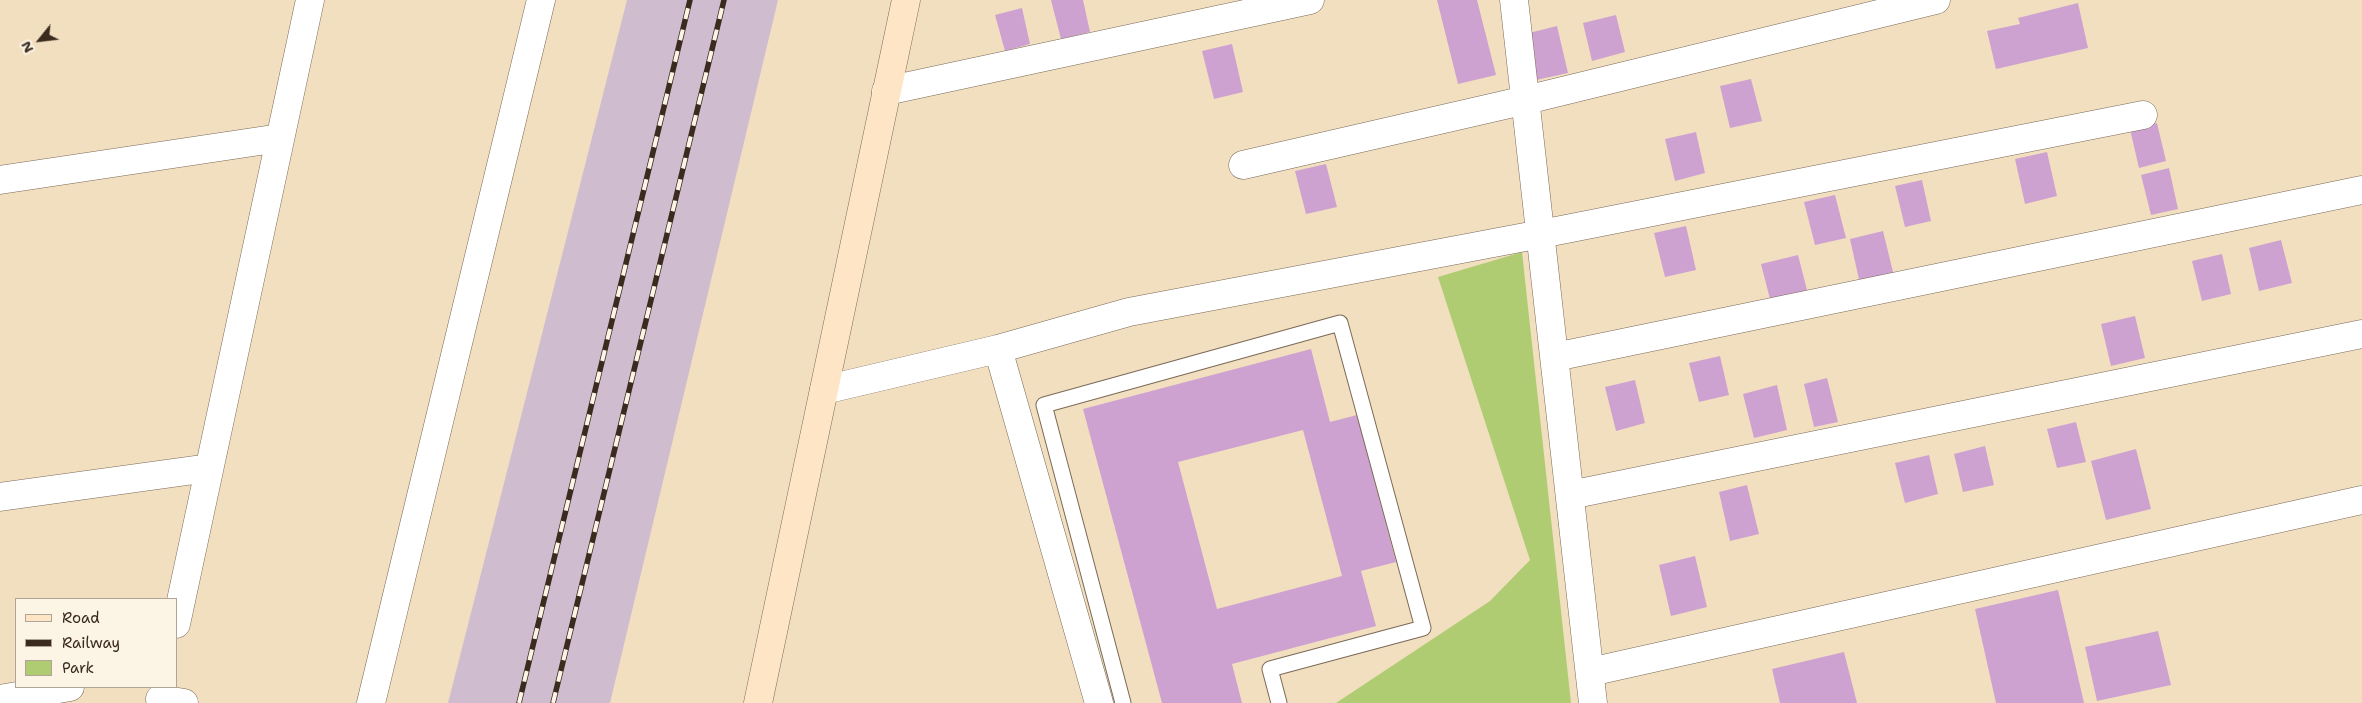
<!DOCTYPE html>
<html>
<head>
<meta charset="utf-8">
<style>
	body { margin:0 }
	#map { position:relative; width:2362px; height:703px; overflow:hidden; background:#f1dfc0; font-family:"Shantell Sans",sans-serif }
	canvas { display:block }
	.legend { position:absolute; left:15px; top:598px; width:162px; height:90px; box-sizing:border-box; background:#fcf5e5; border:1px solid #afa495; margin:0; padding:6px 9px; list-style:none; font-size:15px; color:#3b2a1e }
	.legend li { display:flex; align-items:center; gap:10px; height:25px }
	.legend b { width:25px; border:1px solid #afa495 }
	.north { position:absolute; left:15px; top:15px; width:50px; height:50px; -webkit-text-stroke:4px #fcf5e5; paint-order:stroke; rotate:241deg; font-size:14px; font-weight:700; line-height:20px; text-align:center; color:#3b2a1e }
	.north::after { content:''; display:block; margin:auto; width:18px; height:22px; background:#3b2a1e; clip-path:polygon(50% 0,100% 100%,50% 72%,0 100%) }
</style>
</head>
<body>
<div id="map">
<canvas width="2362" height="703"></canvas>
<ul class="legend">
<li><b style="height:6px;background:#fde5c5"></b>Road</li>
<li><b style="height:6px;background:#3b2a1e"></b>Railway</li>
<li><b style="height:14px;background:#b0cc73"></b>Park</li>
</ul>
<div class="north">N</div>
</div>
<script>
const g = document.querySelector('canvas').getContext('2d');
g.lineJoin = 'round';
function paint(path, color) { g.fillStyle = color; g.fill(path, 'evenodd'); }
function strokePath(path, color, width, dash) { g.strokeStyle = color; g.lineWidth = width; g.lineCap = dash ? 'butt' : 'round'; g.setLineDash(dash || []); g.stroke(path); }
paint(new Path2D(`
	M627 0H778L610 703H448Z`), '#cfbdcf');
paint(new Path2D(`
	M1522 252 1571 703H1336L1490 601 1530 560 1438 277Z`), '#b0cc73');
paint(new Path2D(`
	M1051 0H1083L1090 32 1061 39Z
	M1437 0H1477L1496 75 1458 84Z
	M2078 3 2088 48 1996 69 1987 31 2020 24 2018 18Z
	M1022 8 1030 44 1005 51 995 15Z
	M1616 15 1625 52 1592 61 1583 23Z
	M1557 26 1568 73 1536 80 1525 34Z
	M1232 44 1243 92 1214 99 1202 51Z
	M1751 79 1762 121 1730 128 1720 86Z
	M2157 123 2166 161 2139 168 2130 129Z
	M1696 132 1705 173 1675 181 1665 139Z
	M2047 152 2057 196 2025 204 2015 159Z
	M1326 164 1337 207 1306 214 1295 171Z
	M2169 168 2178 209 2151 215 2141 175Z
	M1922 180 1931 221 1905 227 1895 186Z
	M1835 195 1846 238 1815 245 1804 202Z
	M1686 226 1696 270 1665 277 1654 233Z
	M1883 231 1894 276 1860 284 1850 239Z
	M2281 240 2292 283 2259 291 2249 248Z
	M2222 254 2231 294 2202 301 2192 261Z
	M1798 255 1808 294 1771 303 1761 264Z
	M2135 316 2145 358 2111 366 2101 324Z
	M1311 349 1330 422 1357 415 1396 562 1361 571 1376 626 1232 664 1242 703H1162L1083 409ZM1303 430 1342 576 1217 609 1178 462Z
	M1720 356 1729 395 1699 402 1689 363Z
	M1827 378 1838 422 1814 427 1804 384Z
	M1635 380 1645 423 1616 431 1605 387Z
	M1777 385 1787 430 1754 438 1743 394Z
	M2076 422 2086 462 2057 468 2047 429Z
	M1985 446 1994 485 1963 492 1954 454Z
	M2136 449 2151 509 2106 520 2091 461Z
	M1929 455 1938 494 1905 503 1895 463Z
	M1747 485 1759 534 1730 541 1719 492Z
	M1695 556 1707 607 1671 616 1659 565Z
	M2058 590 2084 703H1996L1975 609Z
	M2158 631 2171 685 2097 701 2085 647Z
	M1844 652 1857 703H1780L1772 669Z`), '#cea2d0');
const lane = new Path2D(`
	M1123 703 1044 405 1340 323 1423 628 1270 669 1279 703`);
const street = new Path2D(`
	M1514 0 1593 703
	M886 91 1310 0
	M1243 165 1526 100 1936 0
	M0 180 280 138
	M998 349 1099 703
	M1555 357 2362 190
	M824 390 998 349 1129 312 1541 234 2143 115
	M1570 495 2362 334
	M0 497 209 468
	M176 624 310 0
	M1590 672 2362 500
	M0 699 70 687
	M160 699 184 703
	M371 703 541 0`);
const secondary = new Path2D(`
	M758 703 906 0`);
strokePath(lane, '#7b6957', 17);
strokePath(street, '#7b6957', 29);
strokePath(secondary, '#7b6957', 29);
strokePath(lane, '#fff', 15);
strokePath(street, '#fff', 28);
strokePath(secondary, '#fde5c5', 28);
const rail = new Path2D(`
	M519 703 690 0
	M553 703 724 0`);
strokePath(rail, '#3b2a1e', 5.5);
strokePath(rail, '#fcf5e5', 4, [11]);
</script>
</body>
</html>
